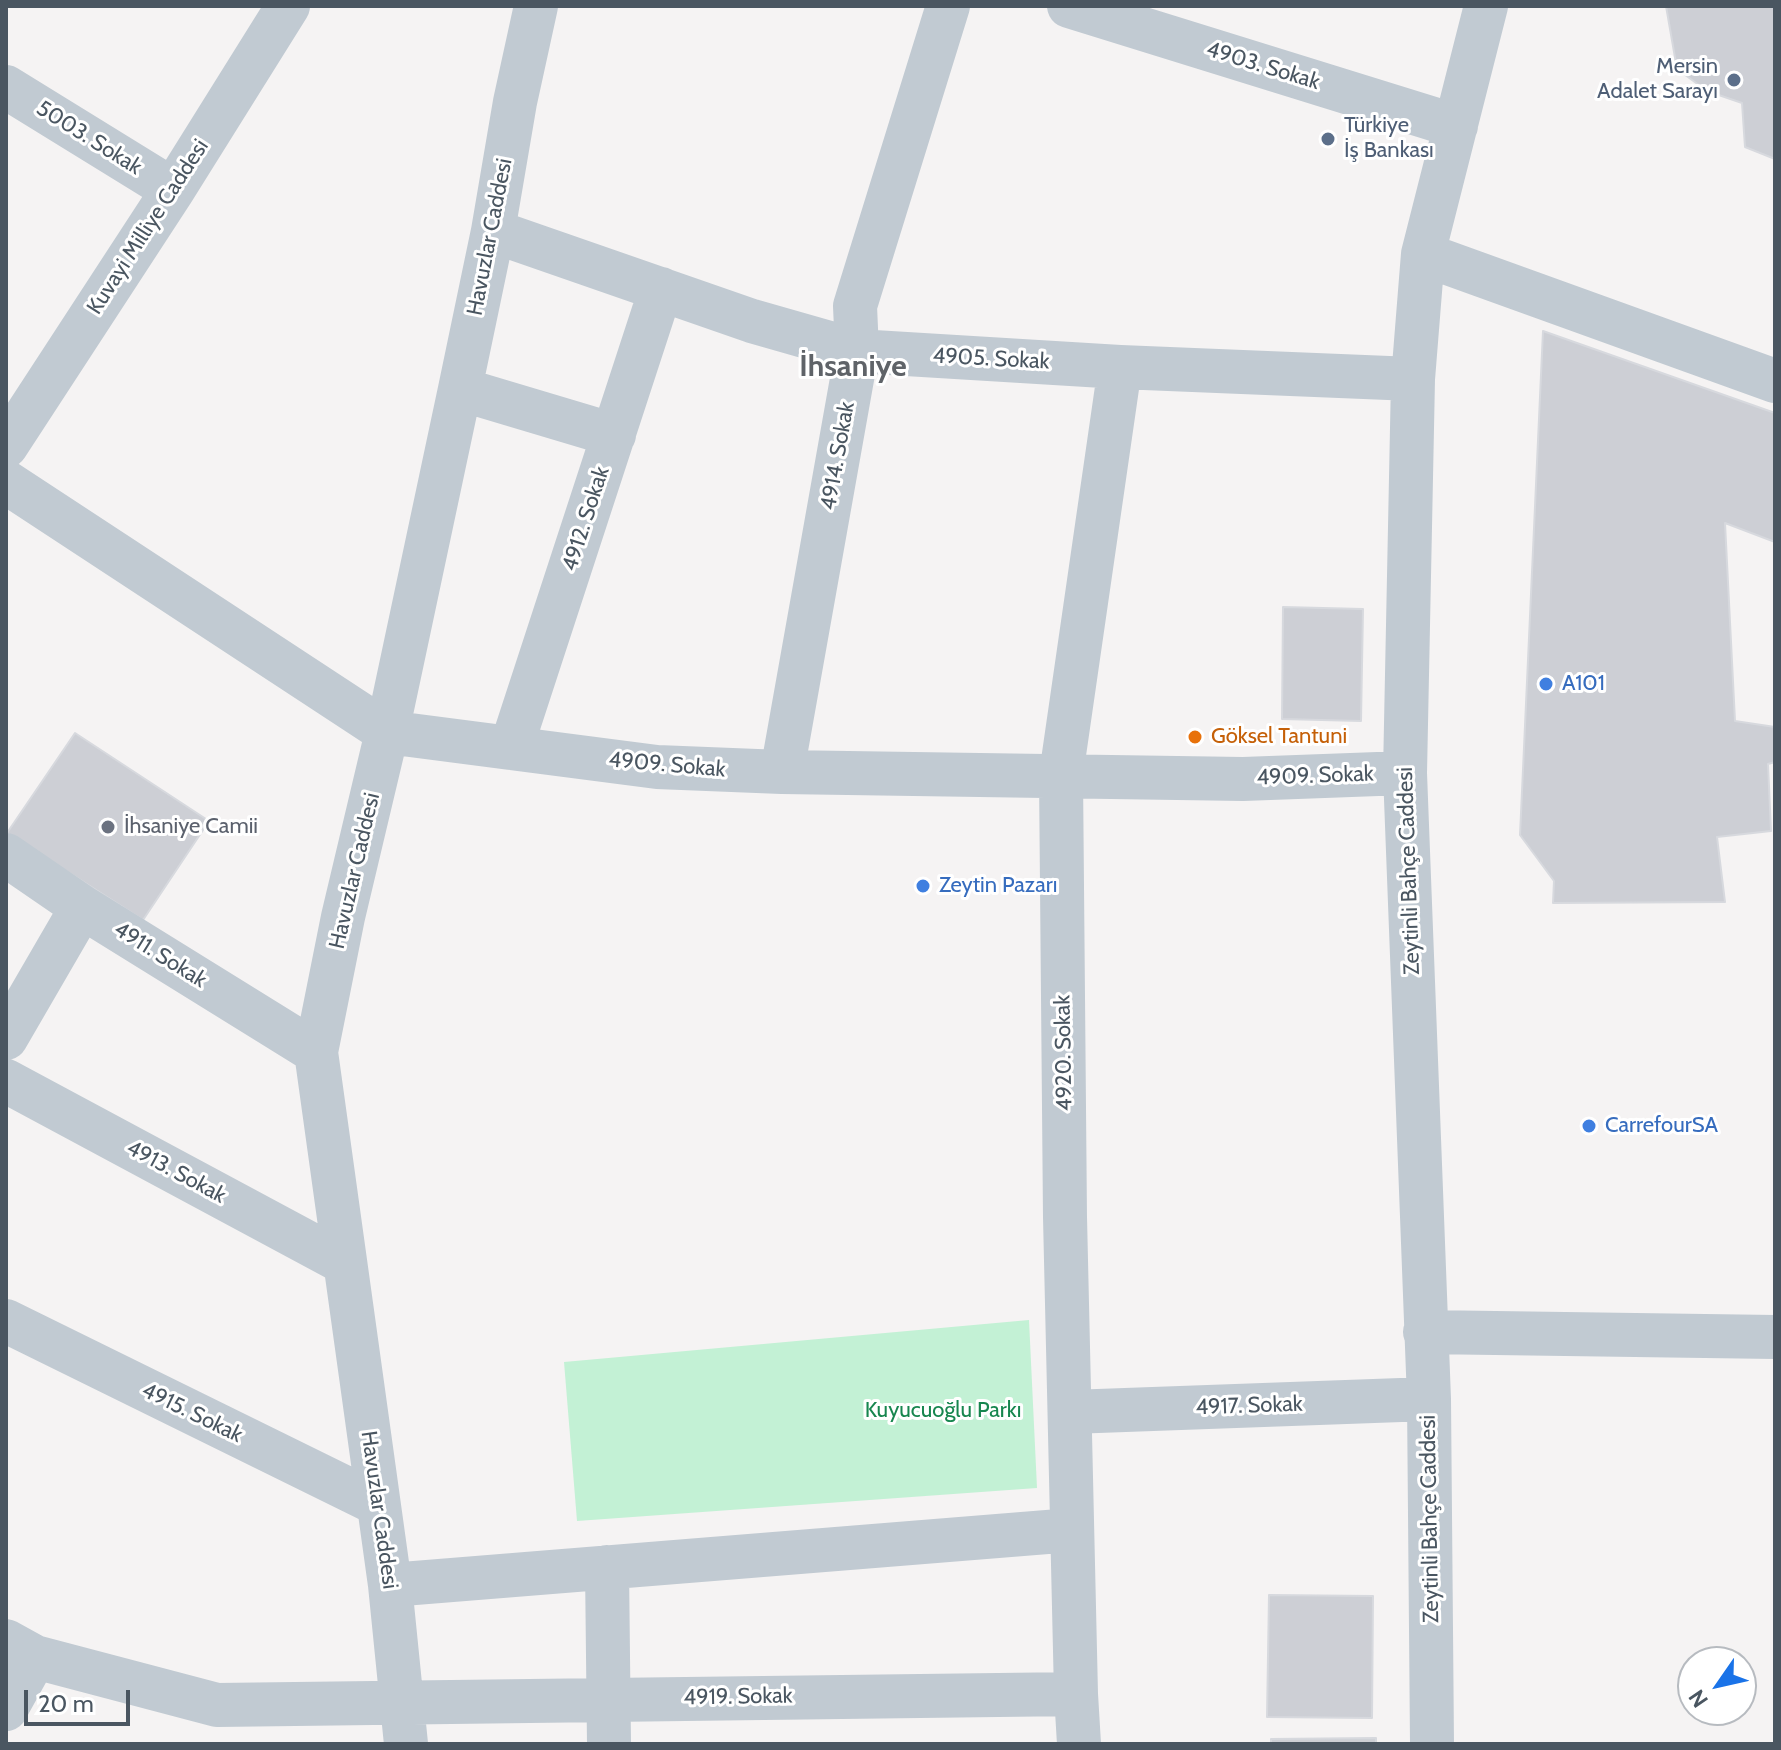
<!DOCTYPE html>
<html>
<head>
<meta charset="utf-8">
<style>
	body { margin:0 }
	#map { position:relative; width:1781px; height:1750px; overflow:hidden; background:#f5f3f3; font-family:Cabin,sans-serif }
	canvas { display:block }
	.frame { position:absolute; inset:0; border:8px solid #4a5661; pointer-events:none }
	.north { position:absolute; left:1677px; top:1646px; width:80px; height:80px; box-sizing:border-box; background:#fff; border:2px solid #b7bbc0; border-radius:50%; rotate:236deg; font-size:22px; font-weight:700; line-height:32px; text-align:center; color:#4a5661 }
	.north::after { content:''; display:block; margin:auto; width:28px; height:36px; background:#1a73e8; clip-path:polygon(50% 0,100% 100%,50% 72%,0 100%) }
	.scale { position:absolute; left:24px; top:1690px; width:106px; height:36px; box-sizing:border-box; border:4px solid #4a5661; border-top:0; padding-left:10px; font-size:24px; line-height:28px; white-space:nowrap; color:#4a5661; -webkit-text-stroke:6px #fff; paint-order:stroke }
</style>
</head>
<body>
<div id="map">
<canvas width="1781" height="1750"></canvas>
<div class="frame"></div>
<div class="north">N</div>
<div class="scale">20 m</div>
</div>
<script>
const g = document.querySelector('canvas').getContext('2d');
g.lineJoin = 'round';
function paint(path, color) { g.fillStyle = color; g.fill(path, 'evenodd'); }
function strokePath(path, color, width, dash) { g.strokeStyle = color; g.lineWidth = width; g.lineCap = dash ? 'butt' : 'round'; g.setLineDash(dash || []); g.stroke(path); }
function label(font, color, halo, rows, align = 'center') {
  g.font = font + ' Cabin,sans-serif'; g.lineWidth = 6; g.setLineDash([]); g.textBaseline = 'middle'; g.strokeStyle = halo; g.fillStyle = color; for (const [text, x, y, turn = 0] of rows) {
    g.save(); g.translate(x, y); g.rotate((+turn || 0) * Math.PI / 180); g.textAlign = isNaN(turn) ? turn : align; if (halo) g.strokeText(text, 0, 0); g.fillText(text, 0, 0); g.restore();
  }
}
paint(new Path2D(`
	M1029 1320 1037 1488 577 1521 564 1362Z`), '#c3f1d5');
const building = new Path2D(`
	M1666 6H1775V159L1745 147 1742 103 1707 91 1677 69Z
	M1543 331 1775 413V542L1725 523 1735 721 1775 727V762L1768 764 1771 831 1717 837 1725 902 1553 903 1554 881 1520 835Z
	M1283 607 1363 609 1361 721 1282 719Z
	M75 733 209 821 143 920 7 833Z
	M1269 1595 1373 1596 1372 1718 1267 1717Z
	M1376 1738V1744H1271V1739Z`);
paint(building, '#cdcfd5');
strokePath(building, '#d7d9de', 2);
strokePath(new Path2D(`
	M1069 6 1456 126
	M6 87 173 190
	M493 231 752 321 857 351 1120 367 1413 379
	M1423 254 1775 381
	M460 389 614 435
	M6 446 173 190 288 6
	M6 482 387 732 657 767 782 772 1243 779 1405 773
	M511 748 661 289
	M782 772 857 351 855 306 948 6
	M6 855 82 907 316 1052
	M6 1038 82 907
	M6 1081 345 1263
	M6 1321 378 1504
	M1425 1332 1775 1337
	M1070 1412 1429 1399
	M607 1567 609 1744
	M390 1585 1072 1530
	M6 1641 35 1657 217 1705 1076 1694
	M6 1709 35 1657
	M406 1744 390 1585 316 1052 343 917 387 732 460 389 493 231 515 102 536 6
	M1079 1744 1076 1694 1065 1217 1061 775 1120 367
	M1432 1744 1429 1399 1405 773 1413 379 1423 254 1486 6`), '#c1cad2', 44);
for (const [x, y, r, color] of [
	[1734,80,8,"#5c6f8a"],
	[1328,139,8,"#5c6f8a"],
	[1546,684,8,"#3f7fe0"],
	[1195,737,8,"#e8710a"],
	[108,827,8,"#6b7280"],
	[923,886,8,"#3f7fe0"],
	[1589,1126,8,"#3f7fe0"]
]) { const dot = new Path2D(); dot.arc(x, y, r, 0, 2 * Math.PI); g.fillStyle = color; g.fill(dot); strokePath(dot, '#fff', 3); }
label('22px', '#4a5661', '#fff', [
	["4903. Sokak",1263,66,17],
	["5003. Sokak",89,138,32],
	["Kuvayi Milliye Caddesi",148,227,-57],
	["Havuzlar Caddesi",490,237,-79],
	["4905. Sokak",991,359,3],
	["4914. Sokak",838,456,-80],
	["4912. Sokak",586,519,-72],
	["4909. Sokak",667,765,5],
	["4909. Sokak",1315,776,-2],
	["Havuzlar Caddesi",355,871,-77],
	["Zeytinli Bahçe Caddesi",1409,871,-92],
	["4911. Sokak",160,955,32],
	["4920. Sokak",1064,1053,-91],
	["4913. Sokak",176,1172,28],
	["4917. Sokak",1249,1406,-2],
	["4915. Sokak",192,1413,26],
	["Havuzlar Caddesi",379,1510,82],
	["Zeytinli Bahçe Caddesi",1430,1519,-91],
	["4919. Sokak",738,1697,-1]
]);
label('22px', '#4e5e75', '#fff', [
	["Mersin",1718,67],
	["Adalet Sarayı",1718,92],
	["Türkiye",1344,126,"left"],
	["İş Bankası",1344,151,"left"]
], 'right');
label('22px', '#366cbe', '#fff', [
	["A101",1562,684],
	["Zeytin Pazarı",939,886],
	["CarrefourSA",1605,1126]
], 'left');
label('22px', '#c56008', '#fff', [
	["Göksel Tantuni",1211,737]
], 'left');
label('22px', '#5b616d', '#fff', [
	["İhsaniye Camii",124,827]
], 'left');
label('22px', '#17864f', '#fff', [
	["Kuyucuoğlu Parkı",943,1411]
]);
label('bold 30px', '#5f6368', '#fff', [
	["İhsaniye",853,367]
]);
</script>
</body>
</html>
